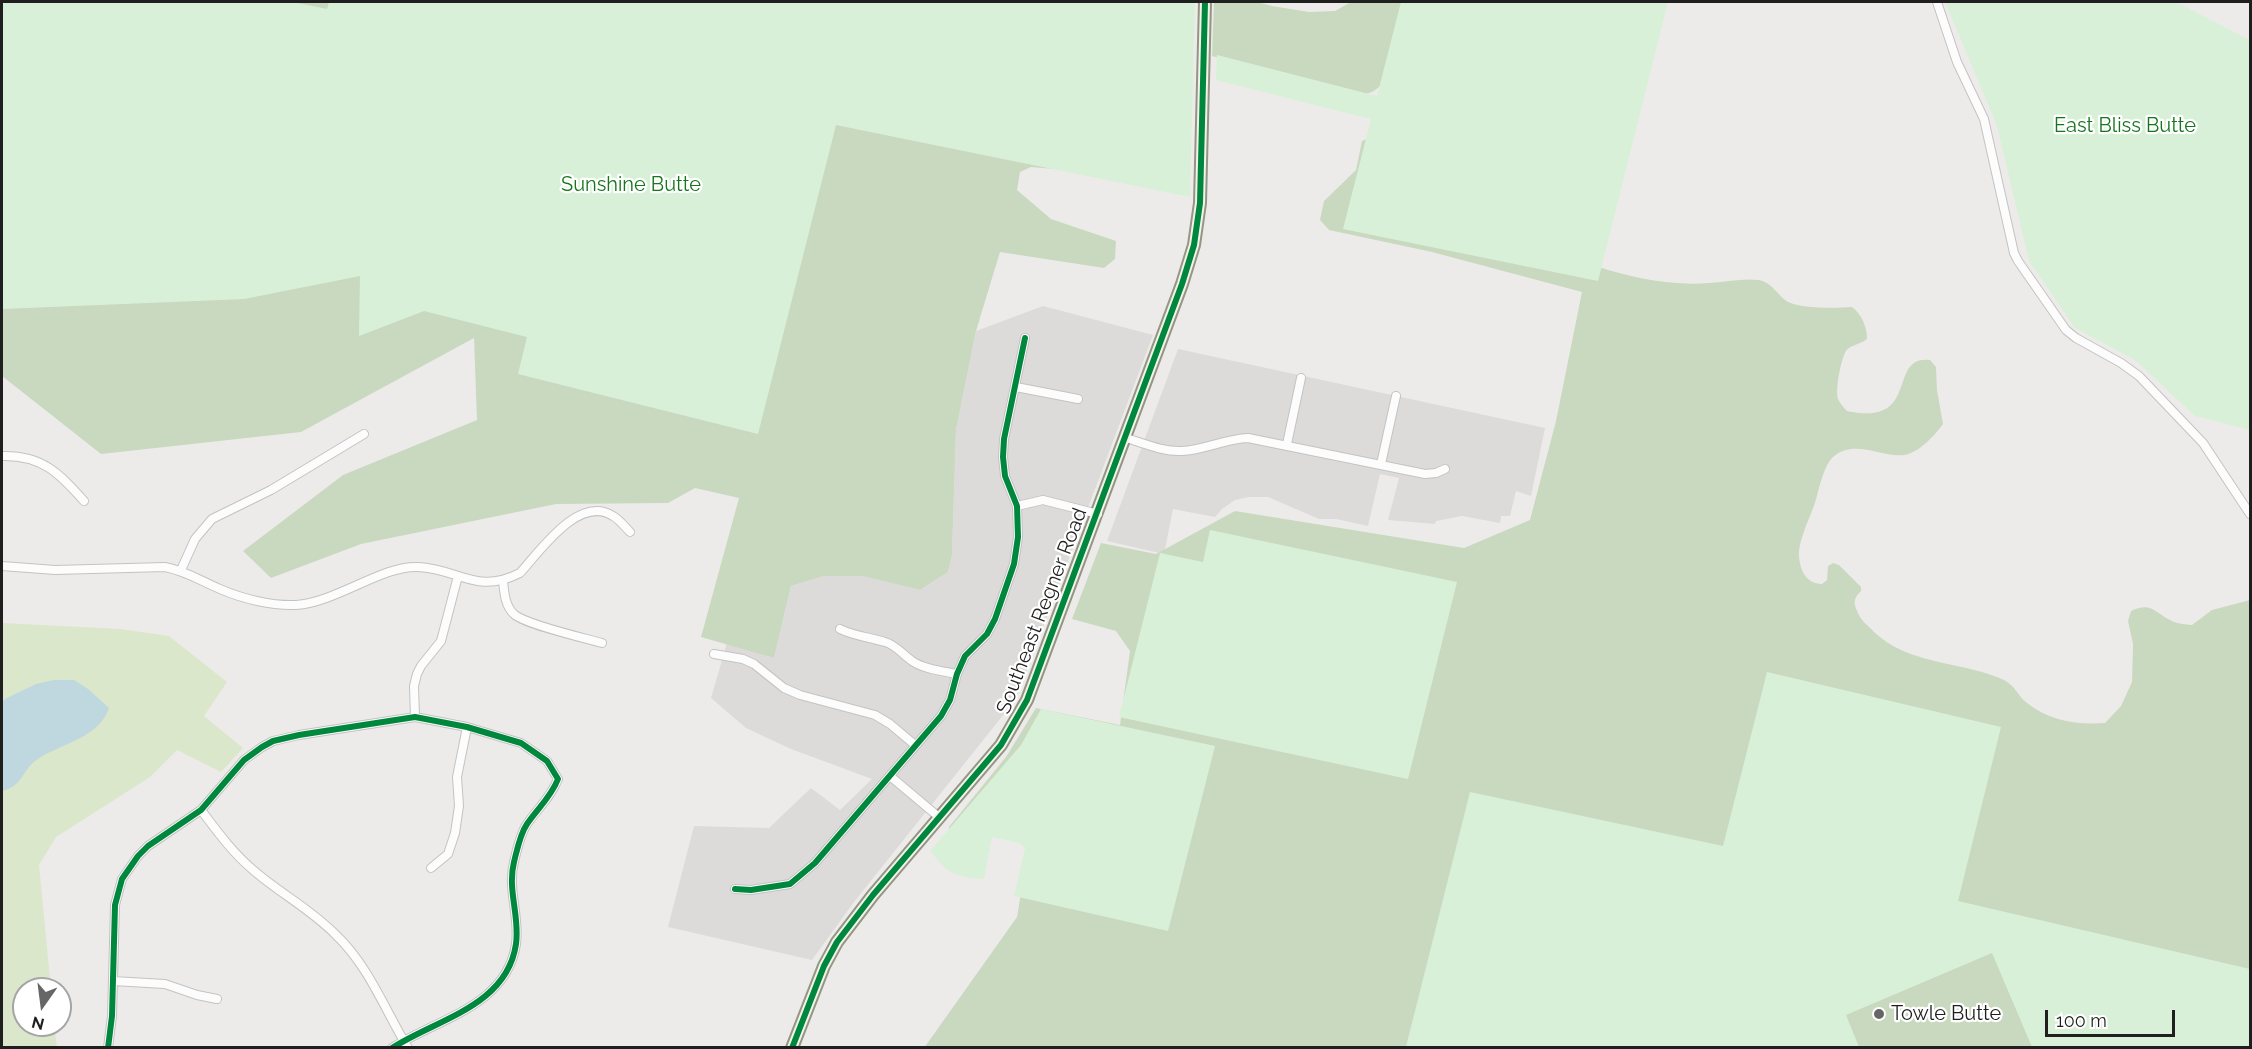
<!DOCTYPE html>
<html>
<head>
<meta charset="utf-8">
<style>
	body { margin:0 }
	#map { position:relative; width:2252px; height:1049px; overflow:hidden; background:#edebe9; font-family:Raleway,sans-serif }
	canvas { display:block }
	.frame { position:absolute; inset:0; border:3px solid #1f1f1f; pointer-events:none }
	.north { position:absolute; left:12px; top:977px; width:60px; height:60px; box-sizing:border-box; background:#fff; border:2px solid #a5a5a5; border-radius:50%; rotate:194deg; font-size:16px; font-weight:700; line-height:24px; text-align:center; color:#1f1f1f }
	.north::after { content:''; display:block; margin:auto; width:21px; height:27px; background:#676666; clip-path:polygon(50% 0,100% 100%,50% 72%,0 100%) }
	.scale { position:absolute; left:2045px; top:1010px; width:130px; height:27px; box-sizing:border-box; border:3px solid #1f1f1f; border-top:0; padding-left:8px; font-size:18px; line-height:21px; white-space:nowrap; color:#1f1f1f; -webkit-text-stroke:4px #fff; paint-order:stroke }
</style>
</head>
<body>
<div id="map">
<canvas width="2252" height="1049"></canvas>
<div class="frame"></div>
<div class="north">N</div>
<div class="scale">100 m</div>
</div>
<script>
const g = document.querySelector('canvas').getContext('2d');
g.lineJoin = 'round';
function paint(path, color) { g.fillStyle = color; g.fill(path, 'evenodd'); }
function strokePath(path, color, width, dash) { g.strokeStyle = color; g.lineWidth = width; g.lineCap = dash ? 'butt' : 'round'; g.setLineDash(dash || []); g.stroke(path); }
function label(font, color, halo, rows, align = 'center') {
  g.font = font + ' Raleway,sans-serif'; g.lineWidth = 4.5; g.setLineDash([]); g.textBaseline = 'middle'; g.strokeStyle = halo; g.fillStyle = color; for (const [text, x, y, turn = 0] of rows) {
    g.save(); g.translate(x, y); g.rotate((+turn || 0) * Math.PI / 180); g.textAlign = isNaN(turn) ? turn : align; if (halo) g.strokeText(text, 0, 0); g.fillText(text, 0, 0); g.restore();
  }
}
paint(new Path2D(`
	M1043 306 1153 335 1016 699 854 902 812 960 668 927 694 826 769 828 811 788 840 810 872 779 791 749 746 728 711 698 727 643 774 658 791 586 824 576H862L920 590 948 572 952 555 956 430 976 331Z
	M1178 349 1545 428 1531 496 1516 491 1510 516H1501L1500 523 1462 516 1436 521 1435 524 1388 520 1399 478 1380 474 1368 526 1336 519H1319L1268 497H1249L1235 500 1222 509 1215 517 1173 509 1164 554 1107 541Z`), '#dcdbda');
paint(new Path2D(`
	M2 623 120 629 169 636 227 682 204 716 243 748 221 772 177 750 150 777 56 837 39 865 51 989H24V1025H54L57 1047H2Z`), '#dae7ca');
paint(new Path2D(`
	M2 2H1070L1077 171 1031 167 1020 172 1017 190 1051 219 1116 241 1115 259 1104 268 1000 252 976 331 956 430 952 555 948 572 920 590 862 576H824L791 586 774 658 701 637 739 498 695 488 668 503 556 504 361 544 271 578 243 551 343 475 477 420 474 338 301 432 101 454 2 376Z
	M1214 2H1257L1272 6 1309 12 1335 11 1351 2H1404L1383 83C1374 93 1367 95 1354 95L1212 56Z
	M1367 139 1596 266C1631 278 1672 286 1709 283 1725 282 1743 278 1759 280 1773 283 1778 296 1788 302 1803 309 1835 308 1852 307 1862 314 1867 328 1867 339 1861 344 1850 345 1846 351 1841 359 1835 390 1838 399 1840 403 1844 408 1847 411 1922 427 1886 355 1930 360L1936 367 1937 390 1943 424C1935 435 1919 453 1904 455 1882 458 1854 438 1833 457 1823 467 1819 490 1815 503 1810 517 1798 542 1799 556 1800 570 1806 584 1822 584L1827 580 1828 566 1833 563 1839 565 1861 587V591C1852 600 1854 604 1859 615 1862 622 1869 626 1874 632 1908 664 1956 661 1997 677 2015 683 2015 693 2027 703 2050 721 2077 725 2105 723L2121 706 2132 682 2133 644 2128 621 2131 611C2151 601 2155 613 2172 621 2177 624 2185 624 2192 625L2212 610 2250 600V1047L924 1048 1017 917 1029 845 991 835 949 836V827L1006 757 1036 708 1120 725 1130 651 1116 631 1072 619 1101 543 1156 554 1235 511 1464 548 1530 520 1556 421 1582 292 1432 252 1329 230 1320 220 1324 201 1356 170 1362 141Z`), '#c9d9c0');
paint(new Path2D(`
	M2 2H292L327 9 329 2H1195L1190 197 836 125 758 434 518 374 527 337 424 311 359 336 360 276 244 299 2 309Z
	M1401 2H1668L1598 281 1343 229 1371 119 1216 80 1217 55 1377 96Z
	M1945 2H2168L2180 4 2250 40V430L2195 416 2135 360 2075 328 2029 261 1997 126Z
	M1210 530 1457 582 1408 779 1119 717 1160 553 1203 562Z
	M1767 672 2001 727 1958 901 2250 969V1047H2032L1992 953 1846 1015 1859 1047H1406L1470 792 1723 846Z
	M1041 709 1215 746 1168 931 1014 896 1025 848 1020 843 992 837 984 879C953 877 949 874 930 851L1021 745Z`), '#d9f0d8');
paint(new Path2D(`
	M54 680H74L88 689 109 708C98 740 59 743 35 761 21 772 23 786 2 791V703L5 699 36 684Z`), '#bfd7de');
const minor = new Path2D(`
	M1937 2 1957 62 1984 119 2014 253 2018 261 2066 330 2076 338 2121 363 2139 376 2203 443 2250 514
	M1016 387 1078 399
	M1126 438C1143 443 1163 452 1182 451 1204 450 1225 439 1248 438L1425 474 1436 473 1445 469
	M1287 444 1301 378
	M2 456C42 455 59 473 84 501
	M1381 464 1396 396
	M1017 506 1043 500 1098 514
	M2 566 55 570 165 567C186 571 201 581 220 589 243 599 272 606 296 605 337 602 383 565 418 567 460 569 476 595 520 573 540 551 579 494 613 516 620 520 625 527 630 532
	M181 570 195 539 212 519 271 490 364 434
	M503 580C504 592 505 607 515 615 528 625 584 638 602 643
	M840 629C854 636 869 637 885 642 896 645 902 654 912 661 924 669 942 671 957 674
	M714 654 743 659 754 664 784 688 800 695 875 715 890 724 915 745
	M415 717 414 686 417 674 421 666 441 641 458 576
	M890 776 940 818
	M201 810C217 831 232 852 252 869 279 893 311 909 336 935 368 965 385 1010 408 1048
	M431 868 448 854 455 833 459 806 457 777 467 727
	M735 889 751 890 790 884 815 863 941 716 950 700 957 674 965 656 987 634 995 619 1014 564 1018 537 1017 506 1005 476 1003 457 1004 439 1025 338
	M113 981 165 984 197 995 217 999
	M108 1048 112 1016 115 905 122 879 138 856 148 846 201 810 244 760 262 747 273 741 299 735 415 717 467 727 521 743 547 761 558 779C551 797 538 808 527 824 520 834 517 850 514 862 507 890 520 916 516 944 507 1006 437 1019 392 1048`);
const secondary = new Path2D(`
	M792 1048 824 966 837 942 873 895 1001 745 1027 700 1182 284 1194 245 1200 203 1205 2`);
strokePath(minor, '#c4c3c2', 10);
strokePath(secondary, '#949582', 14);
strokePath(minor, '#fcfcfc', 8);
strokePath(secondary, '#f3f3ec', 10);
strokePath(new Path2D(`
	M735 889 751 890 790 884 815 863 941 716 950 700 957 674 965 656 987 634 995 619 1014 564 1018 537 1017 506 1005 476 1003 457 1004 439 1025 338
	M108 1048 112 1016 115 905 122 879 138 856 148 846 201 810 244 760 262 747 273 741 299 735 415 717 467 727 521 743 547 761 558 779C551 797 538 808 527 824 520 834 517 850 514 862 507 890 520 916 516 944 507 1006 437 1019 392 1048
	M792 1048 824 966 837 942 873 895 1001 745 1027 700 1182 284 1194 245 1200 203 1205 2`), '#00873e', 6);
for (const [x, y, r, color] of [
	[1879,1014,6,"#676666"]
]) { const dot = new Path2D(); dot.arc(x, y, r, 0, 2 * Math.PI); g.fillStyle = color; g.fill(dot); strokePath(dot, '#fff', 2); }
label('20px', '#16751d', '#fff', [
	["East Bliss Butte",2125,126],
	["Sunshine Butte",631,185]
]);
label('20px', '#1f1f1f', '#fff', [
	["Southeast Regner Road",1042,611,-69]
]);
label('20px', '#1f1f1f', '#fff', [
	["Towle Butte",1891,1014]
], 'left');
</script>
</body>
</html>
